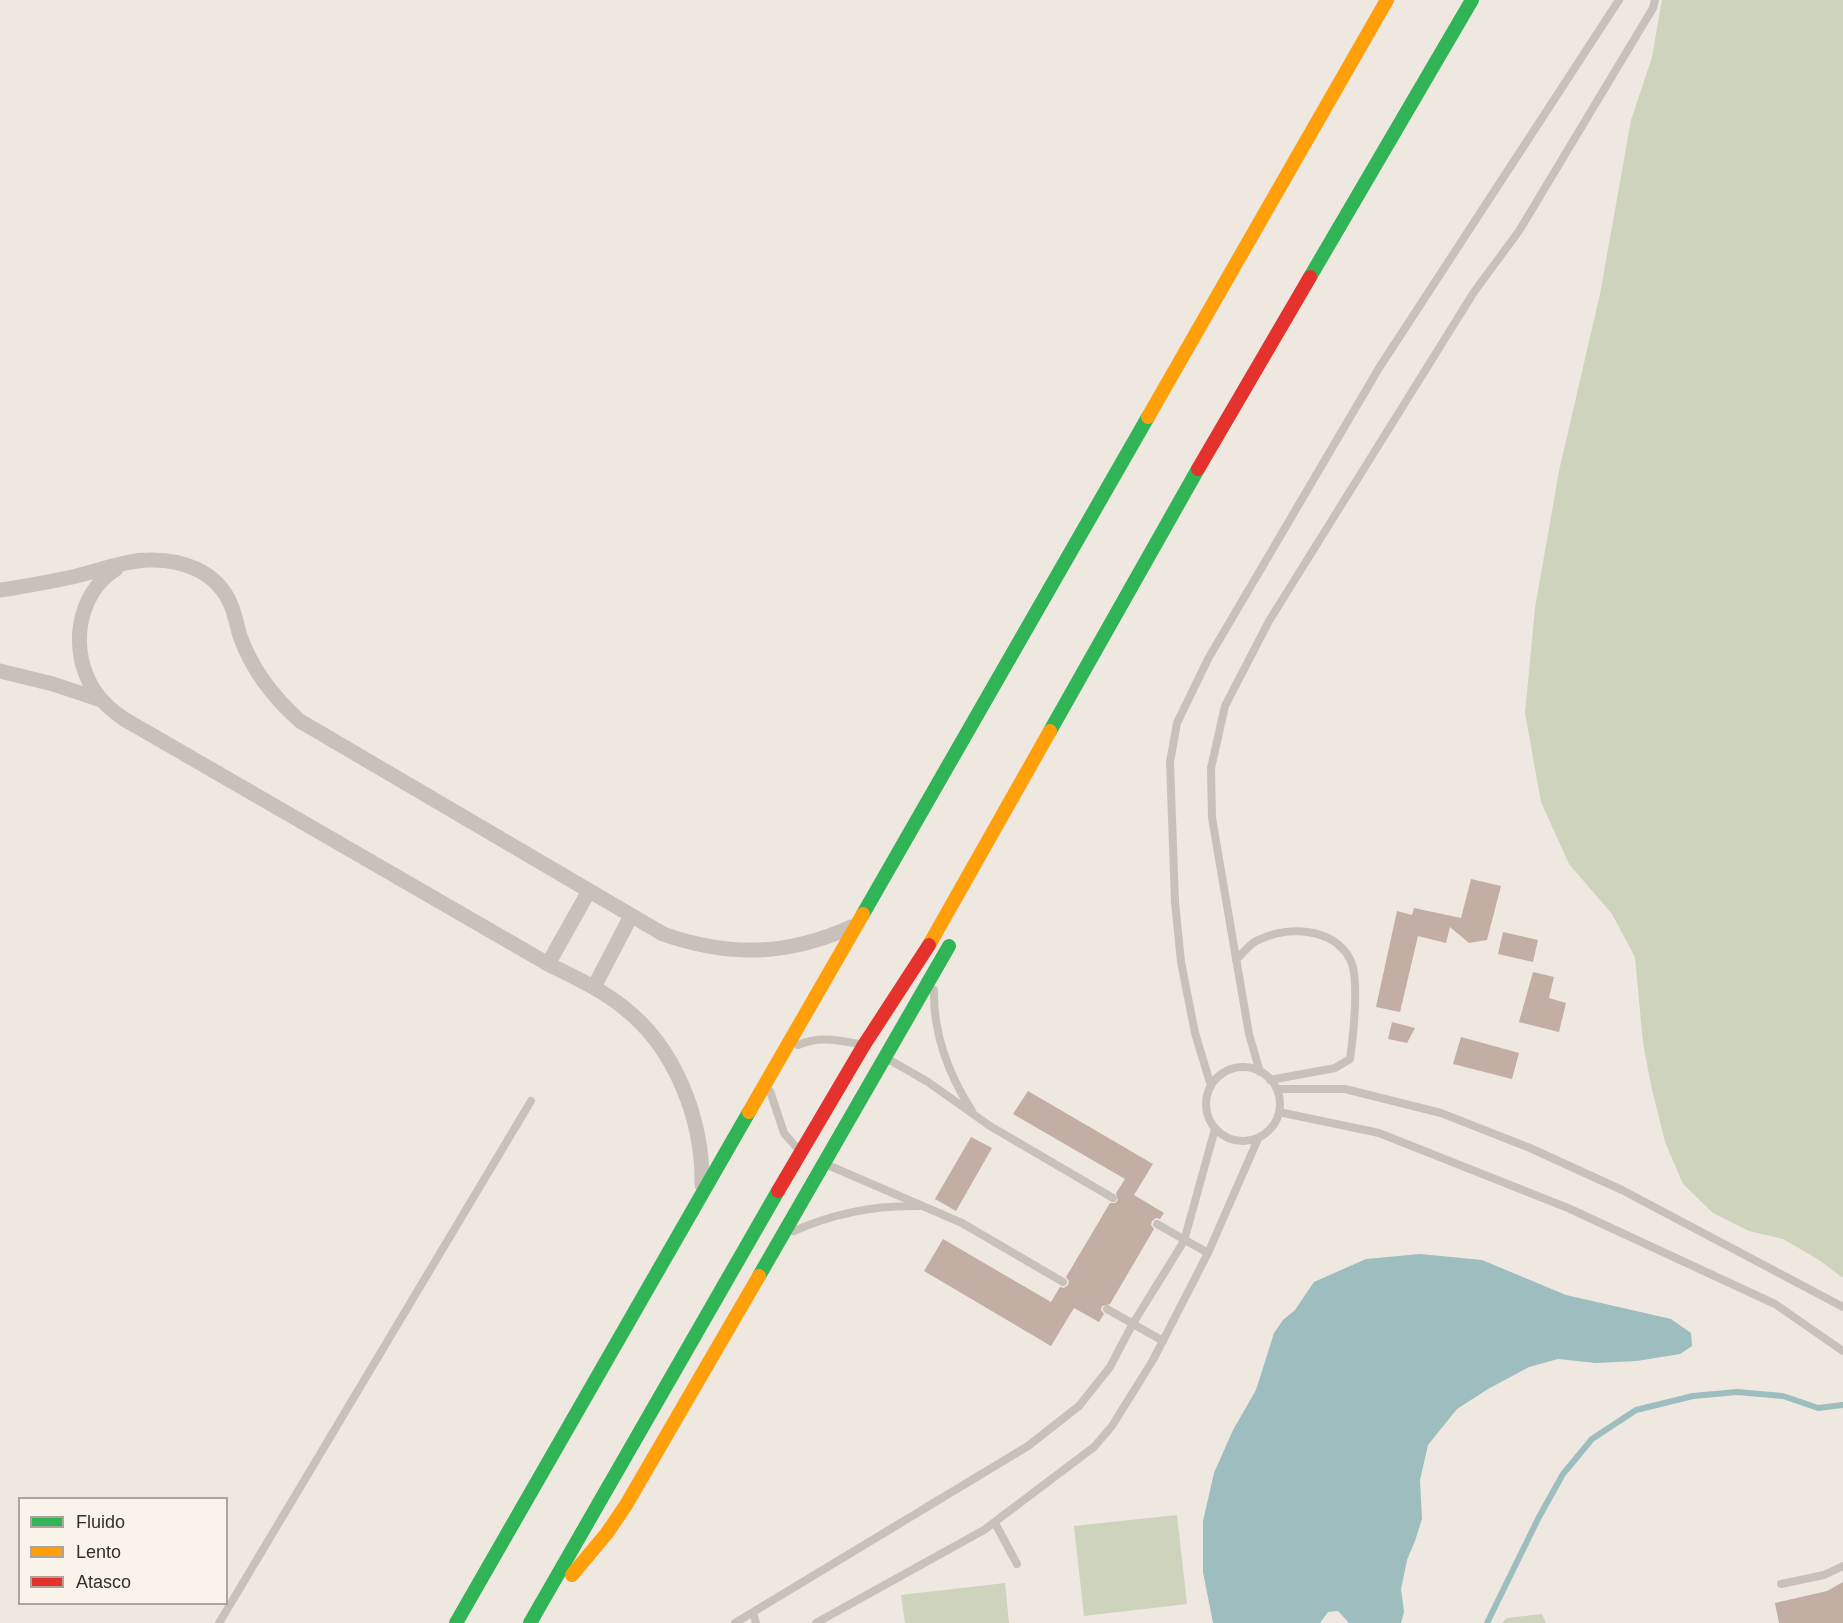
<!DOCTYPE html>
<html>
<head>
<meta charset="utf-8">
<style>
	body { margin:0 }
	#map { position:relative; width:1843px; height:1623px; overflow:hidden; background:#eee8e1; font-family:Helvetica,sans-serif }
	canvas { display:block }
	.legend { position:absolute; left:18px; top:1497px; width:210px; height:108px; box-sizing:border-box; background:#faf3e9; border:2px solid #aca49c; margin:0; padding:8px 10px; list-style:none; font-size:18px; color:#382e28 }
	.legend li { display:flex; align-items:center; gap:12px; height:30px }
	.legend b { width:30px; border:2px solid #aca49c }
</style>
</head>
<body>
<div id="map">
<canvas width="1843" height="1623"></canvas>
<ul class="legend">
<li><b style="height:8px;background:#30b455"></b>Fluido</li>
<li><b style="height:8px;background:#ff9f0a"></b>Lento</li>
<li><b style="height:8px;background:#e5322d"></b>Atasco</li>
</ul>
</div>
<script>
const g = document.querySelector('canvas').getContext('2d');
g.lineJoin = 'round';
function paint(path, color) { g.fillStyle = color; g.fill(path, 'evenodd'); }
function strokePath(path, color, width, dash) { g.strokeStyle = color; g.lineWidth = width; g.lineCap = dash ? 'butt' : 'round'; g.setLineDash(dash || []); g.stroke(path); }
paint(new Path2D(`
	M1662 0H1843V1278L1819 1260 1783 1239 1749 1231 1713 1213 1683 1184 1665 1142 1652 1090 1643 1043 1635 957 1612 914 1569 864 1541 802 1525 713 1535 608 1559 471 1600 294 1631 120 1652 57Z
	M1177 1515 1187 1604 1084 1616 1074 1526Z
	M1005 1583 1009 1623H905L901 1595Z
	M1542 1614 1546 1623H1502L1507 1618Z`), '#ced3bb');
paint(new Path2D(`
	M1420 1254 1482 1260 1566 1295 1671 1319 1691 1333 1692 1346 1680 1354 1637 1361 1596 1363 1558 1359 1529 1367 1488 1389 1457 1409 1428 1445 1420 1480 1422 1519 1415 1541 1407 1560 1401 1589 1404 1612 1401 1623H1349L1338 1611 1328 1612 1320 1623H1213L1203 1572V1521L1214 1473 1233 1430 1256 1390 1274 1333 1283 1320 1295 1310 1314 1282 1366 1259Z`), '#9ebdbf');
strokePath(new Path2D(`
	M1487 1623 1539 1517 1563 1474 1592 1439 1636 1410 1693 1396 1737 1392 1783 1396 1818 1408 1843 1405`), '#9ebdbf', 6);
paint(new Path2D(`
	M1471 879 1501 886 1487 940 1469 943 1450 927 1446 943 1418 936 1400 1012 1376 1007 1397 911 1412 915 1414 908 1461 918Z
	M1503 932 1538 940 1533 962 1498 954Z
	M1533 972 1554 977 1549 998 1566 1003 1559 1032 1519 1022Z
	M1392 1022 1415 1028 1407 1043 1388 1039Z
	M1461 1037 1519 1053 1512 1079 1453 1064Z
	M1028 1091 1153 1164 1134 1195 1164 1213 1160 1219 1156 1218 1152 1221 1151 1225 1154 1229 1110 1304 1102 1306 1101 1310 1104 1314 1099 1322 1074 1308 1051 1346 924 1271 943 1239 1051 1302 1060 1287 1064 1288 1068 1285 1069 1281 1066 1277 1110 1203H1115L1118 1200 1116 1193 1125 1179 1013 1114Z
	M971 1137 992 1148 956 1211 935 1199Z
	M1843 1582V1623H1779L1775 1603 1827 1591Z`), '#c2aea3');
strokePath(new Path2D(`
	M1236 960C1242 954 1249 945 1256 941 1286 926 1332 926 1350 959 1360 977 1353 1038 1350 1059L1335 1068 1270 1080
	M934 990C933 1034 949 1075 972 1111
	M798 1045C819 1036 837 1040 859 1044
	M888 1059 928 1082 990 1126 1113 1198
	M1206 1104a37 37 0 1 1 74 0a37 37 0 1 1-74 0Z
	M1260 1072 1249 1034 1212 818 1211 768 1225 706 1269 621 1474 292 1519 231 1653 8 1655 0
	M1211 1086 1195 1033 1181 962 1175 902 1170 762 1177 723 1208 659 1379 368 1619 0
	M1277 1089H1345L1441 1113 1530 1148 1622 1190 1843 1307
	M770 1091 784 1133 796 1147
	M1279 1112 1379 1133 1568 1208 1775 1304 1843 1351
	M830 1166 962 1223 1063 1282
	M1157 1224 1208 1253
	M794 1231C834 1213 876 1205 920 1206
	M1107 1309 1163 1341
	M995 1523 1017 1564
	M1781 1584 1824 1575 1843 1566
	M753 1612 756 1623
	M219 1623 531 1101
	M735 1623 1028 1446 1079 1406 1110 1367 1132 1325 1184 1241 1215 1129
	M816 1623 984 1530 1094 1447 1112 1426 1153 1360 1208 1253 1258 1139`), '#c7c1ba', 8);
strokePath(new Path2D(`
	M116 569C76 594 69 652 94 690 102 702 112 711 124 719L548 964C574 977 600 989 623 1007 676 1048 703 1120 702 1185
	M0 590C24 587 48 582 72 577 95 572 126 560 148 560 182 559 217 571 231 605 235 615 237 626 240 636 252 670 273 697 300 721L663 934C729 957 787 956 851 927
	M0 671 53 684 101 700
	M548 964 589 891
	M594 987 631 916`), '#c7c1ba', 15);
strokePath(new Path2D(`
	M1310 277 1472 0
	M1050 731 1198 469
	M863 914 1148 417
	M759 1276 949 946
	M456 1623 749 1112
	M530 1623 778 1191`), '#30b455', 14);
strokePath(new Path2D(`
	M1148 417 1387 0
	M929 945 1050 731
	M749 1112 863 914
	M572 1575 607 1533 626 1505 759 1276`), '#ff9f0a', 14);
strokePath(new Path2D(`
	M1198 469 1310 277
	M778 1191 864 1045 929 945`), '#e5322d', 14);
</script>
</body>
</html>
